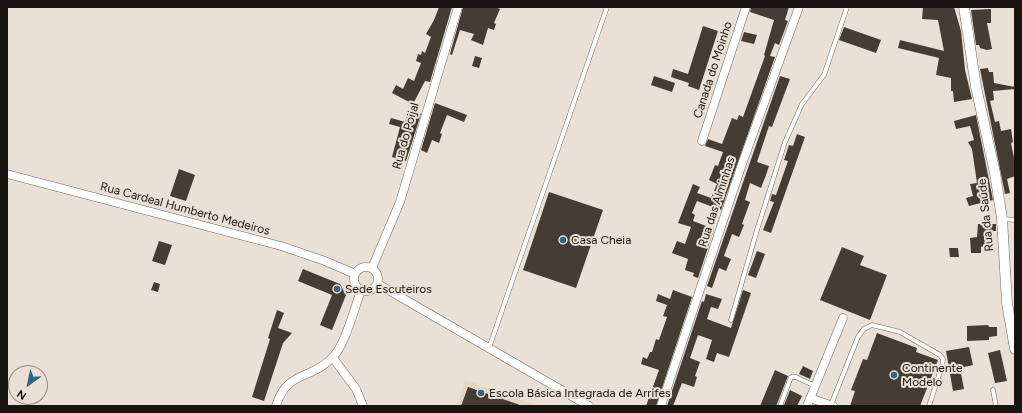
<!DOCTYPE html>
<html>
<head>
<meta charset="utf-8">
<style>
	body { margin:0 }
	#map { position:relative; width:1022px; height:413px; overflow:hidden; background:#eae0d5; font-family:Figtree,sans-serif }
	canvas { display:block }
	.frame { position:absolute; inset:0; border:8px solid #181410; pointer-events:none }
	.north { position:absolute; left:8px; top:365px; width:40px; height:40px; box-sizing:border-box; background:#eae0d5; border:1px solid #968e86; border-radius:50%; rotate:213deg; font-size:11px; font-weight:700; line-height:16px; text-align:center; color:#181410 }
	.north::after { content:''; display:block; margin:auto; width:14px; height:18px; background:#326682; clip-path:polygon(50% 0,100% 100%,50% 72%,0 100%) }
</style>
</head>
<body>
<div id="map">
<canvas width="1022" height="413"></canvas>
<div class="frame"></div>
<div class="north">N</div>
</div>
<script>
const g = document.querySelector('canvas').getContext('2d');
g.lineJoin = 'round';
function paint(path, color) { g.fillStyle = color; g.fill(path, 'evenodd'); }
function strokePath(path, color, width, dash) { g.strokeStyle = color; g.lineWidth = width; g.lineCap = dash ? 'butt' : 'round'; g.setLineDash(dash || []); g.stroke(path); }
function label(font, color, halo, rows, align = 'center') {
  g.font = font + ' Figtree,sans-serif'; g.lineWidth = 4; g.setLineDash([]); g.textBaseline = 'middle'; g.strokeStyle = halo; g.fillStyle = color; for (const [text, x, y, turn = 0] of rows) {
    g.save(); g.translate(x, y); g.rotate((+turn || 0) * Math.PI / 180); g.textAlign = isNaN(turn) ? turn : align; if (halo) g.strokeText(text, 0, 0); g.fillText(text, 0, 0); g.restore();
  }
}
paint(new Path2D(`
	M465 380 539 406H457Z`), '#e6d7c5');
paint(new Path2D(`
	M439 7H452L430 82 425 81 413 104 392 93 396 85 403 89 408 78 414 81 421 63 416 61 418 54 421 55 422 51 425 53 431 37 426 34 434 20Z
	M463 7H495L500 9 494 23 496 24 494 30 488 28 483 45 471 40 474 34 460 30 452 55 450 54Z
	M751 7H789L785 20 788 21 779 45 775 43 770 56 775 57 721 210 697 201 692 213 695 215 693 221 714 229 698 278 693 276 694 273 685 270 688 259 672 253 677 241 685 244 691 227 678 223 693 184 700 187 697 193 711 198 717 184 709 180 715 165 718 166 723 152 705 146 708 139 722 144 732 118 737 120 739 115 743 117 765 56 764 55 774 20 750 12Z
	M923 7H954L961 31 965 70 972 99 954 102 953 91H951V78L936 75 939 58 898 48 900 40 944 51 938 20 922 19Z
	M991 9V23H987L992 49 987 50 980 48 979 45H976L971 10Z
	M703 26 718 31 699 90 688 86 689 83 671 77 673 69 688 74Z
	M844 27 881 40 876 53 839 40Z
	M744 32 757 35 754 44 741 41Z
	M475 56 482 58 479 68 472 66Z
	M988 68 989 72H993L994 83 1015 87V89L993 91 994 100 990 101 995 122 999 121 1001 131 1011 129 1013 142 1011 143 1015 163V176L1007 179 1010 193 1005 194 980 69Z
	M654 76 675 83 672 92 651 85Z
	M780 76 790 79 772 127 769 126 757 162 769 166 766 175 761 188 750 183 745 200 750 202 742 224 744 225 739 237 732 234 724 256 731 259 726 271 719 268 712 288 707 286Z
	M435 103 467 115 464 122 447 115 440 133 442 134 439 143 432 140 427 153 421 150Z
	M409 110 421 114 406 161 392 157 400 127 389 124 391 118 405 122Z
	M976 115 993 200 969 206 966 198 973 196 970 184 977 183 972 149 968 142 974 140 970 126 956 129 954 121Z
	M797 134 805 137 771 233 763 230 774 202 770 201 772 194 776 195 788 161 784 160 789 145 793 146Z
	M179 169 195 175 186 201 170 196Z
	M549 192 603 210 576 288 523 270Z
	M978 224H996V231H986V246L981 247V253H971L970 238 977 237Z
	M159 241 172 245 165 265 152 261Z
	M842 247 864 256 860 265 887 275 870 320 820 300Z
	M949 248H958L959 257H950Z
	M757 251 765 254 756 278 748 275Z
	M303 269 340 284 346 295 332 330 320 325 332 295 298 281Z
	M154 282 160 284 158 292 151 290Z
	M673 290 692 297 656 406H646L659 370 641 364 643 357 647 359 650 352H652L656 339 659 340 667 317 663 316 667 305 656 301 658 294 670 299Z
	M743 290 751 293 729 357 717 353 714 362 706 359 712 340 698 335 690 358 700 362 695 376 697 377 694 387 682 383 673 406H667L702 301 704 302 706 294 722 299 718 309 711 307 707 319 731 328Z
	M277 310 284 313 278 328 292 333 283 343 264 401 252 397 270 339 268 338Z
	M988 325 989 327H997V336L989 337V340L967 341V326Z
	M877 333 917 348 916 352 938 360 920 406H850L855 391 851 390 863 359 867 360Z
	M969 347 973 365 960 368 964 389 953 391 946 351Z
	M1000 350 1007 381 995 383 988 353Z
	M803 366 813 371 810 379 799 374Z
	M775 370 788 376 777 404 776 406H760Z
	M468 387 520 405V406H461Z
	M790 390 802 396 797 406 784 405Z`), '#453d34');
const service = new Path2D(`
	M1003 219 1015 220
	M731 320 757 230 785 142 802 104 824 75 847 7
	M489 348 607 7
	M993 390 996 406
	M831 405 858 337 864 329 872 325 900 332 940 355 943 359 942 366 929 406
	M780 406 791 377H796L815 386`);
const minor = new Path2D(`
	M702 141 746 7
	M7 174 281 246 325 261 355 274
	M354 279a12 12 0 1 1 24 0a12 12 0 1 1-24 0Z
	M372 268 400 202 458 7
	M378 284 589 406
	M333 358 356 389 363 406
	M810 398 833 406
	M276 406C287 370 311 380 332 358 345 346 354 309 361 291
	M661 406 742 164 799 7
	M807 406 843 318`);
const tertiary = new Path2D(`
	M964 7 976 87 995 173 1002 219 1007 303 1015 349`);
strokePath(service, '#70675d', 5);
strokePath(minor, '#70675d', 9);
strokePath(tertiary, '#70675d', 11);
strokePath(service, '#fff', 4);
strokePath(minor, '#fff', 8);
strokePath(tertiary, '#fff', 10);
for (const [x, y, r, color] of [
	[563,240,4,"#326682"],
	[337,289,4,"#326682"],
	[894,375,4,"#326682"],
	[481,393,4,"#326682"]
]) { const dot = new Path2D(); dot.arc(x, y, r, 0, 2 * Math.PI); g.fillStyle = color; g.fill(dot); strokePath(dot, '#eae0d5', 1.5); }
label('12px', '#181410', '#eae0d5', [
	["Canada do Moinho",713,70,-72],
	["Rua do Poijal",406,136,-74],
	["Rua das Alminhas",717,202,-72],
	["Rua Cardeal Humberto Medeiros",185,209,15],
	["Rua da Saúde",986,215,-96]
]);
label('12px', '#181410', '#eae0d5', [
	["Casa Cheia",571,240],
	["Sede Escuteiros",345,289],
	["Continente",902,368],
	["Modelo",902,382],
	["Escola Básica Integrada de Arrifes",489,393]
], 'left');
</script>
</body>
</html>
